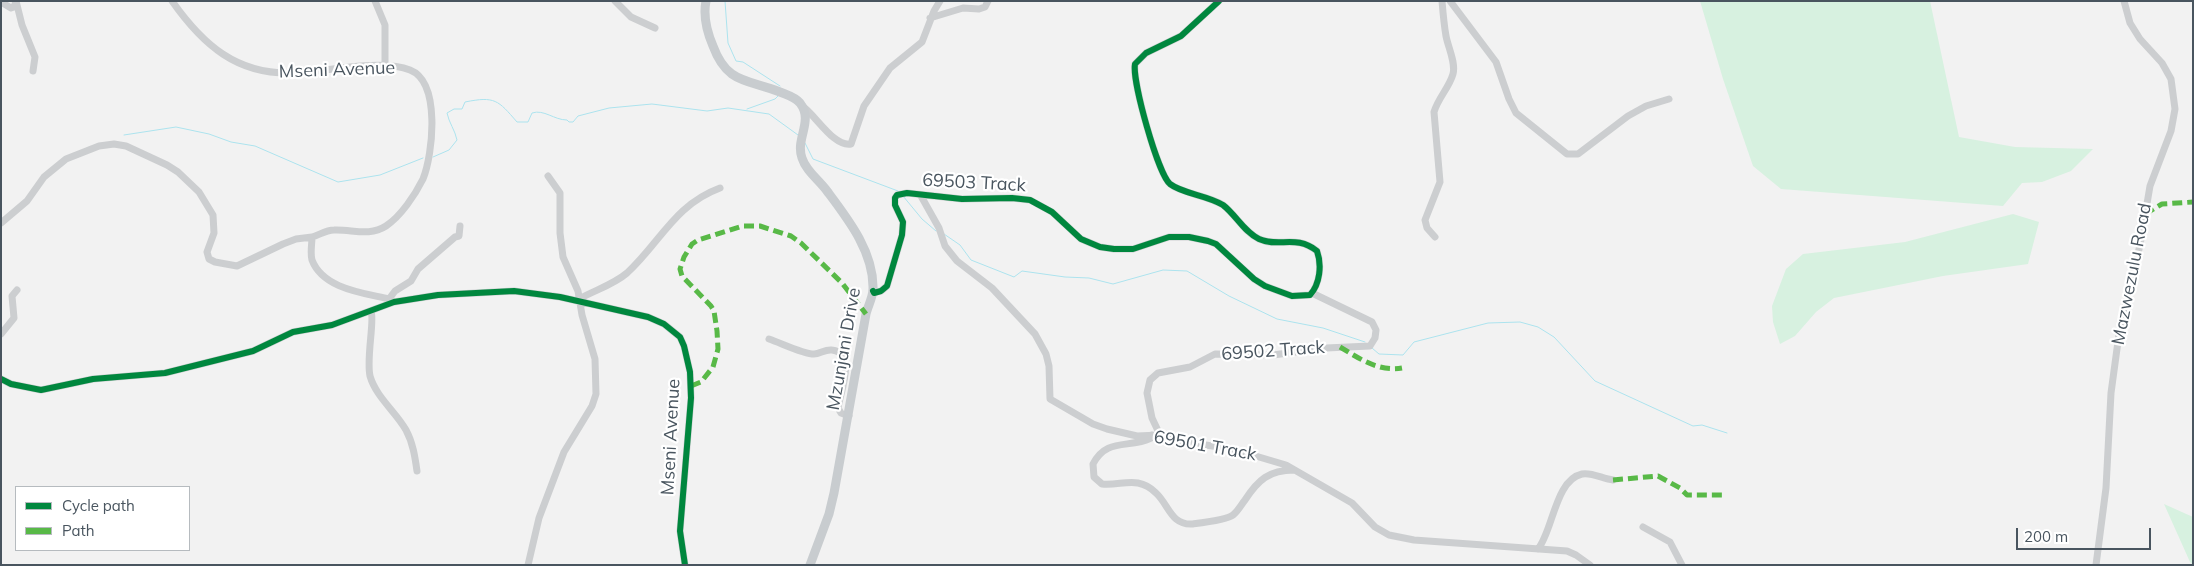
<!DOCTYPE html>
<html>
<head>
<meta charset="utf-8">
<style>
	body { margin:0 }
	#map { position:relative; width:2194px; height:566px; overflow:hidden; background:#f2f2f2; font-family:Mulish,sans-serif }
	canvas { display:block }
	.frame { position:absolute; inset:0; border:2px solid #49555f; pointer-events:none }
	.legend { position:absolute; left:15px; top:486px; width:175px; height:65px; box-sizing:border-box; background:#fff; border:1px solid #b6bbbf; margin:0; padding:6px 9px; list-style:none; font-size:15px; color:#49555f }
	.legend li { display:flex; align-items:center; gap:10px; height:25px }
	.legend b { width:25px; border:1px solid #b6bbbf }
	.scale { position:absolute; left:2016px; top:528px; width:135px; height:22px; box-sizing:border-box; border:2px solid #49555f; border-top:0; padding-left:6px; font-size:15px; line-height:18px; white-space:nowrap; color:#49555f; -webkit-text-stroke:4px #fff; paint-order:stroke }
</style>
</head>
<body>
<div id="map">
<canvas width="2194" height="566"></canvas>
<div class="frame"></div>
<ul class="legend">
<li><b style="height:6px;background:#00873e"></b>Cycle path</li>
<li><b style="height:6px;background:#58b947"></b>Path</li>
</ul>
<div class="scale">200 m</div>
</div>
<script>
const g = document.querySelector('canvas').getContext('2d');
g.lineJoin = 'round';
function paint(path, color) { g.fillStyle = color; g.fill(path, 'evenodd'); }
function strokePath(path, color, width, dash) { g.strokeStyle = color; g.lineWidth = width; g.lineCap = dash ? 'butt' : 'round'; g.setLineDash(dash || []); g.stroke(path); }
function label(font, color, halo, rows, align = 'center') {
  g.font = font + ' Mulish,sans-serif'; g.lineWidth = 4.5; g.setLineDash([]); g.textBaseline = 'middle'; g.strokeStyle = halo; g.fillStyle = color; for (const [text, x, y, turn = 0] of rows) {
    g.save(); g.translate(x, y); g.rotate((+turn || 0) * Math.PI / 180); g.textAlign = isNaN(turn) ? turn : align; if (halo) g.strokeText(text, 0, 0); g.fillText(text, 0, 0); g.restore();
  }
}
paint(new Path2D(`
	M1700 1H1930L1959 137 2015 147 2093 149 2071 171 2042 182 2022 183 2003 206 1781 189 1753 166 1723 79Z
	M2013 214 2039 222 2028 264 1943 276 1834 298 1816 312 1795 336 1780 344 1773 322 1772 306 1786 269 1803 254 1905 242Z
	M2164 504 2193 517V565L2190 562Z`), '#d7f1e0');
strokePath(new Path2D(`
	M725 1 728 43 736 61 743 62 780 86
	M747 109 775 99 778 96
	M124 135 176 127 209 134 231 142 255 146 338 182 380 175 423 158
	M805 143 813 159 898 191
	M433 157 449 150 457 140C455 130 449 123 447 113L454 109H462L465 102C495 96 498 100 517 122H528L532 113C544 109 554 120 567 120L569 122H573L578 116 609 108 652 104 707 111 728 108 769 114 798 135
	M903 196 922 219 936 231
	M944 234 960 245 971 260 1014 277 1022 271 1065 277 1089 278 1113 284 1163 270 1187 271 1229 296 1277 319 1323 328 1365 342
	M1372 348 1379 354 1403 355 1414 342 1488 323 1520 322 1538 327 1554 337 1595 381 1693 426 1702 425 1727 433`), '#ace3ee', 1);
strokePath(new Path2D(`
	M16 1 22 25 35 57 33 71
	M172 1C203 45 237 75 293 73 312 72 331 69 350 67 368 65 392 63 410 70 441 82 433 154 423 179 415 195 401 216 386 226 369 237 352 229 334 230 326 230 319 235 312 237 312 244 310 253 312 260 323 289 364 293 389 299L394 302
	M375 1 385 25V66
	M615 1 631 17 655 28
	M1450 1 1496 62 1509 99 1516 113 1567 154H1578L1628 116 1646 106 1669 99
	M1 2 11 8 14 7 16 1
	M930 18 963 8 979 9 985 7 988 1
	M801 105C816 115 833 147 851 144L864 106 890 68 922 42 934 11 940 1
	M921 196 939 228 945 246 957 261 992 288 1035 334 1046 354 1049 366 1050 399 1093 424 1107 429 1137 436 1160 435 1173 440 1232 449 1286 465 1352 503 1375 527 1389 535 1414 540 1567 551 1576 555 1590 565
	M1 223 27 201 44 177 66 159 99 146 114 144 126 146 167 165 178 172 199 192 213 215 214 233 207 252 209 259 215 262 237 266 283 244 296 239 312 237
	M1435 237 1427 228 1425 220 1440 182 1434 112C1438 98 1449 88 1453 74 1456 63 1448 47 1446 36 1444 25 1443 13 1442 1
	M873 291 874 293 881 291 887 286 902 235 903 222 895 205V198L897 195 907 193 962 199 1012 198 1030 200 1052 212 1081 239 1100 247 1114 249H1133L1169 237H1189L1208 241 1216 244 1254 279 1265 286 1292 296 1310 295C1320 284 1322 265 1317 251 1296 234 1279 248 1259 239 1244 232 1236 215 1223 205 1207 195 1183 194 1170 184 1158 174 1132 81 1135 64L1146 53 1181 36 1219 1
	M389 299 395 291 411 281 418 269 455 237 459 236 460 226
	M579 299C595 290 613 285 627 273 660 243 674 205 720 188
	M371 311C375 319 366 358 370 376 376 397 396 412 406 430 413 443 415 457 417 471
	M1 334 14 318 12 296 17 290
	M769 339C781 343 803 354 814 354 820 354 825 349 832 350 857 353 840 393 838 408L841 413 849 416
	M1 379 11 384 41 390 93 379 165 373 253 351 293 332 332 325 394 302 438 295 514 291 560 297 648 317 664 324 680 337 684 346 690 372 691 398 680 531 685 565
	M1152 435 1151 438C1129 449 1107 437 1093 464L1094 477 1102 484C1122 486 1138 475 1156 493 1169 505 1171 525 1192 524 1200 523 1227 520 1233 515 1238 511 1241 505 1245 500 1258 480 1269 470 1294 470
	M1160 435 1152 418 1147 393 1150 380 1158 373 1190 367 1215 354 1273 355 1326 348 1370 346 1375 338 1376 330 1372 322 1312 293
	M1643 527 1670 542 1682 565
	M1538 549C1553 531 1555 480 1582 474 1592 472 1603 479 1613 480
	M528 565 539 518 564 452 592 406 596 394 595 359 582 315 578 291 563 257 560 233V193L548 176
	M2096 565 2106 488 2111 393 2119 334 2140 245 2150 186 2171 131 2175 109 2171 79 2162 63 2140 39 2130 23 2124 1`), '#ccced0', 7);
strokePath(new Path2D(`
	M706 1C703 16 707 32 713 46 727 84 747 79 780 92 787 95 795 97 800 103 814 121 795 139 802 158 806 171 819 180 827 191 848 219 874 252 873 289 873 297 868 306 866 314L834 493 829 514 810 565`), '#c8cccf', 9);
strokePath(new Path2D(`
	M2145 214 2162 204 2193 202
	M1340 347C1360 359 1379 372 1402 368
	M691 386 701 382 713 367 718 349 717 331 714 311 711 306 682 276 680 269 684 257 692 244 698 240 743 226H760L791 236 801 243 842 283 866 314
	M1613 480 1658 476 1680 488 1687 495H1722`), '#58b947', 5, [10, 5]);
strokePath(new Path2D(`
	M873 291 874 293 881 291 887 286 902 235 903 222 895 205V198L897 195 907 193 962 199 1012 198 1030 200 1052 212 1081 239 1100 247 1114 249H1133L1169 237H1189L1208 241 1216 244 1254 279 1265 286 1292 296 1310 295C1320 284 1322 265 1317 251 1296 234 1279 248 1259 239 1244 232 1236 215 1223 205 1207 195 1183 194 1170 184 1158 174 1132 81 1135 64L1146 53 1181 36 1219 1
	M1 379 11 384 41 390 93 379 165 373 253 351 293 332 332 325 394 302 438 295 514 291 560 297 648 317 664 324 680 337 684 346 690 372 691 398 680 531 685 565`), '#00873e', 6);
label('18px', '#49555f', '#fff', [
	["Mseni Avenue",337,70,-2],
	["69503 Track",974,183,3],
	["Mazwezulu Road",2132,274,-79],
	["Mzunjani Drive",844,349,-80],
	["69502 Track",1273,351,-4],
	["Mseni Avenue",671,437,-87],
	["69501 Track",1205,446,10]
]);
</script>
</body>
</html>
